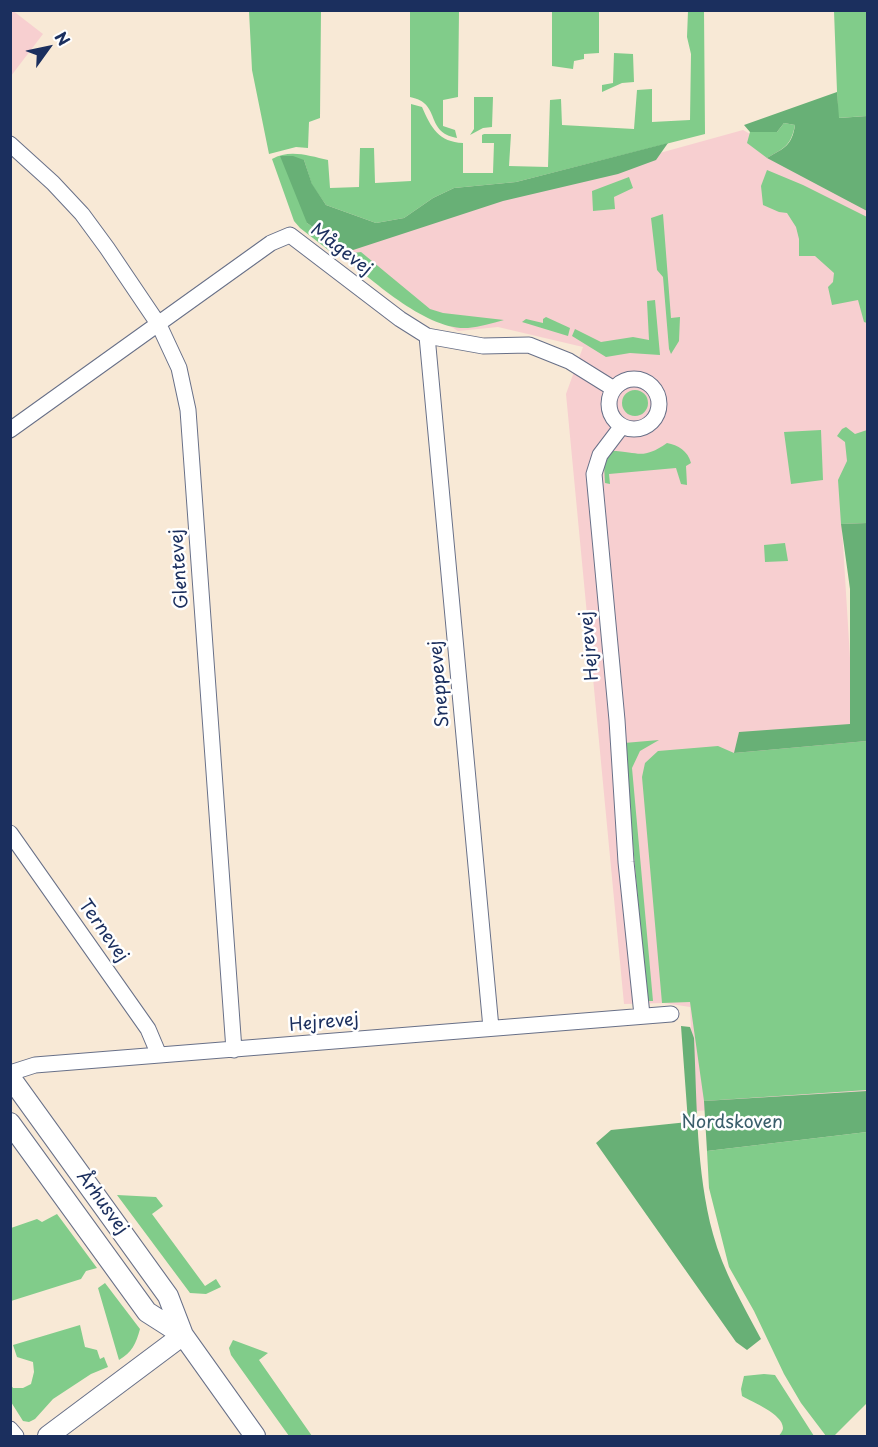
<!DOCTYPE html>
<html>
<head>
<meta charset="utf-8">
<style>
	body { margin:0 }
	#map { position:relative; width:878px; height:1447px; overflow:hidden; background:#f8e9d6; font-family:"Playpen Sans",sans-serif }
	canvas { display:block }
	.frame { position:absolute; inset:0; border:12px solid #1b2f5e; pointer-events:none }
	.north { position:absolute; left:18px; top:18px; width:60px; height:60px; -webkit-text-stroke:4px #fff; paint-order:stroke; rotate:57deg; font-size:16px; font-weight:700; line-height:24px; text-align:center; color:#1b2f5e }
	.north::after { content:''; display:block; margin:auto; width:21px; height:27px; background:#1b2f5e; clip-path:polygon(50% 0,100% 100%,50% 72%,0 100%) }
</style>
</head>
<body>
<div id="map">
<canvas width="878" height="1447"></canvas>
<div class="frame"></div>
<div class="north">N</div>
</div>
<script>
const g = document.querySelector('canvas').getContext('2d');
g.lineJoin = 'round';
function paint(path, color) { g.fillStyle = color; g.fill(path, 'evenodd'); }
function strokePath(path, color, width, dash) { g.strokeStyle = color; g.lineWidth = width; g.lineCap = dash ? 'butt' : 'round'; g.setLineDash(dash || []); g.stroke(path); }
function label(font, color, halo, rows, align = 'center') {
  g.font = font + ' "Playpen Sans",sans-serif'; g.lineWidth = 5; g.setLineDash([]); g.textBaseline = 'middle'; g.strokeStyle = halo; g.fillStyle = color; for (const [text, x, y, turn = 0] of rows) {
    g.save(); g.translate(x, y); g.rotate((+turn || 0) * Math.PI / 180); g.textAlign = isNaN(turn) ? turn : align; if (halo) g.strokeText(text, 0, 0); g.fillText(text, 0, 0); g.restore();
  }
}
paint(new Path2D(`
	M12 10 43 34 11 76 10 11Z
	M743 130 867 198V527L842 528 855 739 868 738 867 1099 695 1111 690 1007 664 1003 624 1004 566 394 583 347 498 327 458 331 346 261 341 254 486 201Z`), '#f7cfd0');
paint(new Path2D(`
	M249 11H321L320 118 309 122 308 148 296 147 269 154 252 70Z
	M410 11H459L458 97 443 100V126L455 130 457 138C424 132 442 103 410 97Z
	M552 11H599V53L584 54V59L574 61 573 69 552 66Z
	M688 11H704L705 134 516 182 454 188 433 198 404 218 376 223 326 205 312 185 304 160 307 223 347 252 345 254 361 252 430 309 443 313 504 320C492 323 480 327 468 328 427 331 371 279 341 255L336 256 300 228 294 221 272 159C290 149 309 156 328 160L330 188 359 187 360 148H374L375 183 411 181V104L422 107C431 128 439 142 463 143V173H493L494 143H482V135L484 134H511L509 166 548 167 550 100 561 99 562 125 634 129 637 90 652 89V122L690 120 691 54 687 37Z
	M834 11H867V116L838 118Z
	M614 53 633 54 634 82 622 83 602 92V85L613 83Z
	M474 97H493L492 127 483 128 470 135 474 129Z
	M784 123 795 125C791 146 784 148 767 158L747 143 750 132H777Z
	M767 170 803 185 867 217V323L864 322 858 300 832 305 828 287 833 282 834 273 815 256H799V239L796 227 787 213 779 212 763 205 761 186Z
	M629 177 633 188 614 197 615 209 593 211 592 191Z
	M663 214 671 318 680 317 679 341 671 354 669 349 663 277 657 270 651 218Z
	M655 300 660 355 630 353 606 357 572 336 575 329 601 342 633 337 649 340 647 301Z
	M546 317 570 328 568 336 522 322 526 319 543 323V319Z
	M622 403a13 13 0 1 1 26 0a13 13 0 1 1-26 0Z
	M846 427 855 434 867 430V523L841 524 838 480 847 461 845 442 837 436 842 429Z
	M821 430 823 480 791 484 784 432Z
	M667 443C678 445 688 451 691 463L686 466 687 485 681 484 676 468 609 474 610 484 605 483 604 465 611 451C639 451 641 461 667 443Z
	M785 543 788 561 765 562 764 545Z
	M659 740 640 751 632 768 653 1001H647L624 743Z
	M867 741V1090L704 1101 690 1002 662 1003 642 777 645 763 658 751 718 746 734 753Z
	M867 1132V1403L834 1436H826L801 1403 784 1374 754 1311 729 1267 709 1188 707 1151Z
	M117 1195 156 1197 163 1206 152 1214 205 1286 216 1279 221 1287 206 1294 190 1293Z
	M57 1214 97 1268 86 1271 81 1279 11 1301V1228L37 1219 42 1222Z
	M105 1283 140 1329C136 1344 132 1352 119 1360L98 1288Z
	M80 1325 85 1347 97 1350 100 1359 104 1357 108 1367 91 1374 53 1399 35 1419 29 1422 23 1421 11 1402V1385L13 1388H23L31 1384 34 1372 33 1362 17 1357 13 1345Z
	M233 1340 268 1353 259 1360 312 1436H289L231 1355 229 1348Z
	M764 1374 775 1375 814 1436H779C780 1434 783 1431 783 1428 783 1414 752 1402 742 1396L741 1389 744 1376Z`), '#81cc8a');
paint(new Path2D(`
	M837 92 839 118 867 116V211L767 158C784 148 792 146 795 125L784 123 777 132H750L744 125Z
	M668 143 656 160 618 174 503 201 347 252 307 223 280 156H293L304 160 312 184 326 205 376 223 404 218 433 198 454 188 516 182Z
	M867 523V741L734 753 739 732 850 724V589L841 524Z
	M681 1026 690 1027 694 1038C697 1103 696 1171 713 1234 723 1271 743 1305 761 1339L747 1350 736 1342 596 1143 611 1130 688 1122Z
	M867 1091V1132L707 1151 704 1101Z`), '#68b076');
const minor = new Path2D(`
	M10 144 53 183 82 214 107 248 159 325 179 368 188 410 234 1050
	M427 336 491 1028
	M609 404a25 25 0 1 1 50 0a25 25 0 1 1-50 0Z
	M622 426 600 455 594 474 617 720 626 862 642 1015
	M10 430 271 243 290 235 400 319 427 336 483 346 529 345 569 361 614 389
	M10 833 148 1029 159 1055
	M10 1073 35 1065 671 1014
	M10 1429 16 1436`);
const tertiary = new Path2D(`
	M10 1077 168 1296 183 1335 255 1436
	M10 1123 147 1312 183 1335
	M48 1436 183 1335`);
strokePath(minor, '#687088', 17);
strokePath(tertiary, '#687088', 22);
strokePath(minor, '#fff', 15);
strokePath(tertiary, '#fff', 20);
label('18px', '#1b2f5e', '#fff', [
	["Mågevej",341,250,38],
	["Glentevej",180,569,-94],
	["Hejrevej",590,646,-95],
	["Sneppevej",440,684,-95],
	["Ternevej",103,931,55],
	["Hejrevej",324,1023,-5],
	["Århusvej",102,1203,54]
]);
label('18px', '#3a5e6b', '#fff', [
	["Nordskoven",732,1123]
]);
</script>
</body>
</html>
